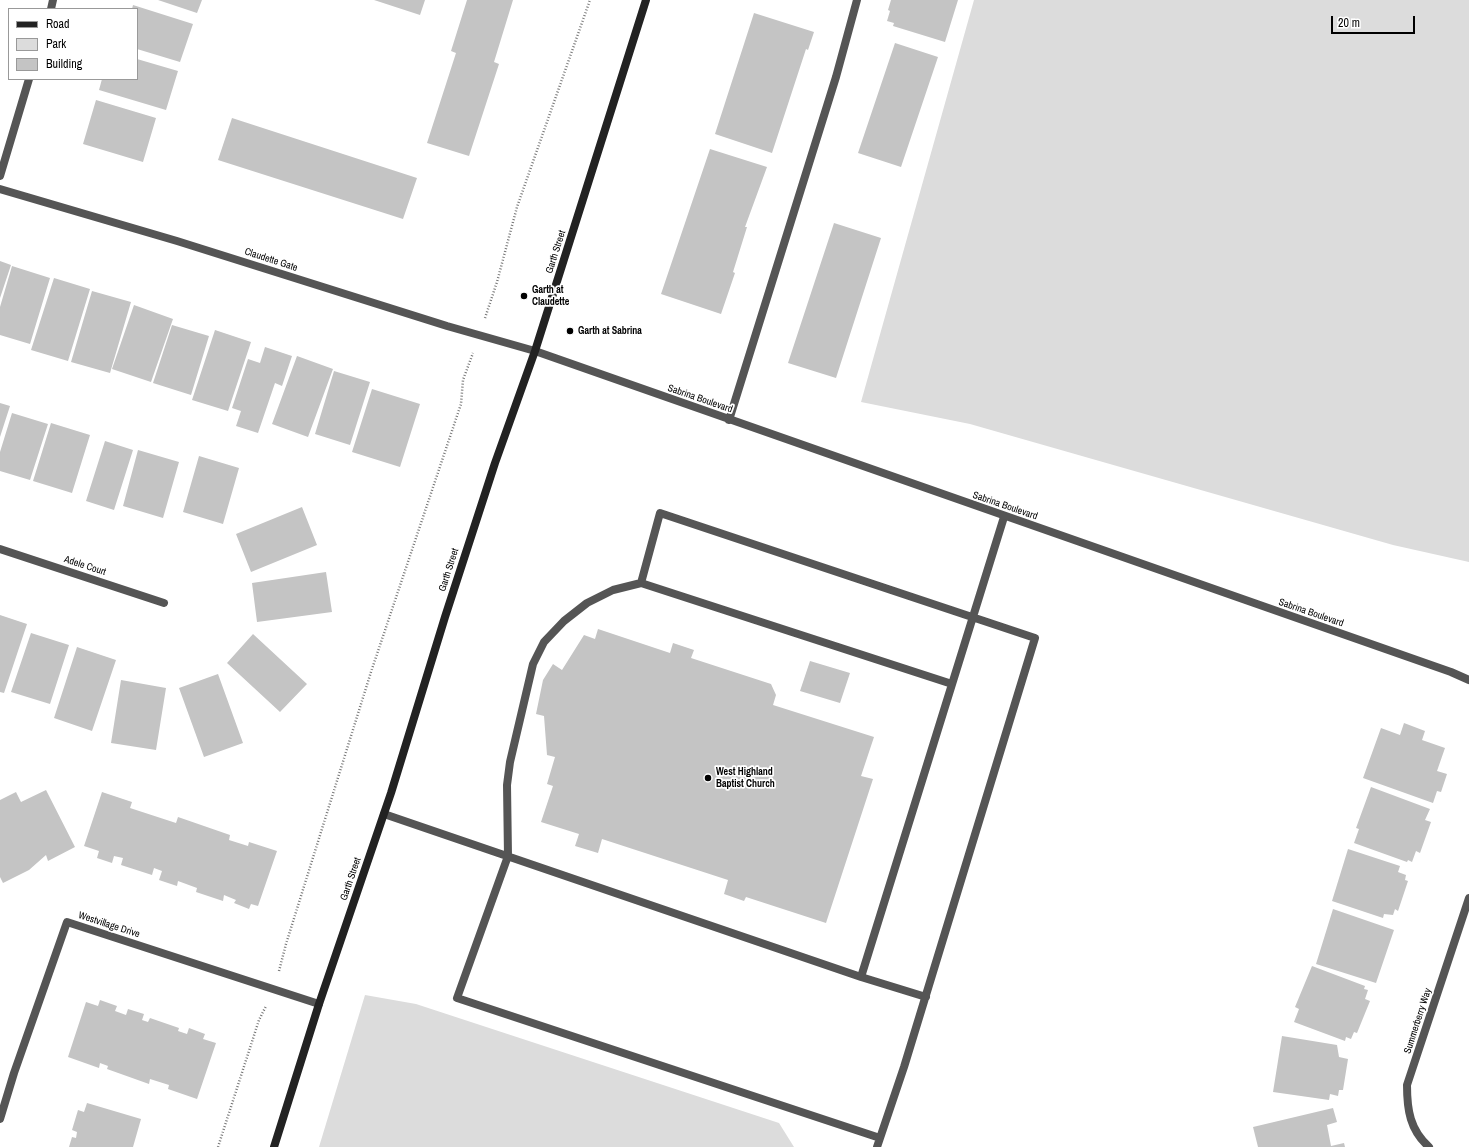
<!DOCTYPE html>
<html>
<head>
<meta charset="utf-8">
<style>
	body { margin:0 }
	#map { position:relative; width:1469px; height:1147px; overflow:hidden; background:#fff; font-family:"Archivo Narrow",sans-serif }
	canvas { display:block }
	.legend { position:absolute; left:8px; top:8px; width:130px; height:72px; box-sizing:border-box; background:#fff; border:1px solid #999; margin:0; padding:5px 7px; list-style:none; font-size:12px; color:#000 }
	.legend li { display:flex; align-items:center; gap:8px; height:20px }
	.legend b { width:20px; border:1px solid #999 }
	.scale { position:absolute; left:1331px; top:16px; width:84px; height:18px; box-sizing:border-box; border:2px solid #000; border-top:0; padding-left:5px; font-size:12px; line-height:14px; white-space:nowrap; color:#000; -webkit-text-stroke:3px #fff; paint-order:stroke }
</style>
</head>
<body>
<div id="map">
<canvas width="1469" height="1147"></canvas>
<ul class="legend">
<li><b style="height:5px;background:#222"></b>Road</li>
<li><b style="height:11px;background:#dcdcdc"></b>Park</li>
<li><b style="height:11px;background:#c4c4c4"></b>Building</li>
</ul>
<div class="scale">20 m</div>
</div>
<script>
const g = document.querySelector('canvas').getContext('2d');
g.lineJoin = 'round';
function paint(path, color) { g.fillStyle = color; g.fill(path, 'evenodd'); }
function strokePath(path, color, width, dash) { g.strokeStyle = color; g.lineWidth = width; g.lineCap = dash ? 'butt' : 'round'; g.setLineDash(dash || []); g.stroke(path); }
function label(font, color, halo, rows, align = 'center') {
  g.font = font + ' "Archivo Narrow",sans-serif'; g.lineWidth = 3.5; g.setLineDash([]); g.textBaseline = 'middle'; g.strokeStyle = halo; g.fillStyle = color; for (const [text, x, y, turn = 0] of rows) {
    g.save(); g.translate(x, y); g.rotate((+turn || 0) * Math.PI / 180); g.textAlign = isNaN(turn) ? turn : align; if (halo) g.strokeText(text, 0, 0); g.fillText(text, 0, 0); g.restore();
  }
}
paint(new Path2D(`
	M974 0H1469V562L1393 545 970 424 861 402Z
	M365 995 416 1004 779 1123 794 1147H319Z`), '#dcdcdc');
paint(new Path2D(`
	M158 0H202L197 13Z
	M374 0H425L420 15Z
	M467 0H513L494 62 499 64 469 156 427 143 456 53 451 51Z
	M891 0H958L945 42 893 26 894 23 887 21 890 11 888 10Z
	M133 5 193 24 180 62 137 49V9H132Z
	M754 13 814 32 808 50 806 49 772 153 715 134Z
	M895 43 938 57 901 167 858 153Z
	M137 59 178 71 166 110 99 90 102 79H137Z
	M96 100 156 118 143 162 83 144Z
	M232 118 417 178 403 219 218 160Z
	M710 149 767 167 745 227H747L733 272 735 273 721 314 661 294Z
	M834 223 881 238 836 378 788 363Z
	M0 261 11 265 0 298Z
	M12 266 50 278 30 344 0 335V307Z
	M54 278 90 289 68 361 31 350Z
	M92 291 131 302 110 373 71 362Z
	M134 305 173 319 151 382 112 369Z
	M172 325 209 336 191 395 153 383Z
	M215 330 251 342 228 411 192 400Z
	M265 347 292 356 282 386 275 383 258 433 236 426 241 411 232 408 248 359 260 363Z
	M297 356 333 369 308 437 272 424Z
	M334 371 370 382 350 445 315 434Z
	M372 389 420 404 400 467 352 452Z
	M0 403 10 406 0 437Z
	M12 413 48 424 30 480 0 471V452Z
	M51 423 90 435 72 493 33 481Z
	M105 441 133 450 114 510 86 501Z
	M138 450 179 462 163 518 123 506Z
	M199 456 239 468 223 524 183 512Z
	M302 507 317 545 251 572 236 534Z
	M326 572 332 612 257 622 252 583Z
	M0 615 27 624 4 693 0 692Z
	M598 629 670 653 673 643 694 650 691 658 771 684 776 695 773 705 874 737 861 776 873 779 826 923 746 897 744 901 724 894 728 880 602 839 598 853 575 846 579 834 541 822 553 786 547 784 555 757 547 755 544 716 536 714 543 680 553 664 562 670 584 635 595 639Z
	M31 633 69 645 50 704 11 692Z
	M253 634 307 684 280 712 227 663Z
	M77 647 116 660 92 731 54 718Z
	M810 661 850 673 840 703 800 691Z
	M218 674 243 743 204 757 179 688Z
	M121 680 166 688 156 750 111 743Z
	M1404 723 1425 731 1422 740 1445 748 1437 771 1447 774 1441 792 1437 791 1433 803 1363 778 1381 728 1400 735Z
	M1371 787 1430 809 1425 820 1431 822 1420 853 1416 851 1412 862 1408 860 1407 862 1354 843 1359 829 1356 828Z
	M46 790 75 847 48 861 46 855 29 870 3 883 0 877V800L16 792 21 802Z
	M102 792 132 802 130 808 176 823 178 817 230 835 229 840 248 846 249 842 277 851 258 906 251 904 249 909 234 903 236 900 224 895 223 901 196 892 197 888 178 881 177 886 159 880 162 871 154 868 152 875 121 865 123 858 114 856 112 863 97 858 99 851 84 846Z
	M1348 849 1400 866 1398 872 1406 875 1405 880 1408 881 1398 911 1395 909 1393 915 1384 914 1383 918 1332 901Z
	M1333 909 1394 930 1376 983 1316 964Z
	M1312 966 1365 986 1364 989 1368 990 1365 999 1370 1001 1357 1033 1354 1032 1351 1039 1346 1037 1345 1041 1294 1022 1299 1009 1295 1007Z
	M100 1000 117 1006 115 1011 126 1015 128 1009 144 1014 142 1020 148 1022 150 1018 179 1028 178 1031 187 1034 189 1028 205 1034 203 1039 216 1043 197 1099 168 1089 169 1085 150 1079 149 1084 107 1069 108 1066 100 1063 99 1068 68 1057 86 1002 98 1006Z
	M1282 1036 1337 1045 1339 1057 1348 1059 1343 1090H1339L1338 1096 1330 1094 1329 1100 1273 1092Z
	M87 1103 141 1119 133 1147H69L72 1137 76 1138 77 1132 72 1130 78 1110 84 1112Z
	M1333 1108 1337 1122 1327 1125 1331 1146 1344 1143 1345 1147H1258L1253 1127Z`), '#c4c4c4');
strokePath(new Path2D(`
	M485 318 497 282 517 207 590 0
	M279 971 286 944 371 672 461 404 463 380 473 353
	M218 1147 259 1020 266 1006`), '#777', 2.5, [1, 2]);
strokePath(new Path2D(`
	M729 420 836 77 857 0
	M641 583 613 590 587 603 564 621 544 642 533 664 510 762 507 785 508 856 457 998 880 1138
	M384 814 861 977 1004 517
	M861 977 926 997
	M877 1147 904 1067 1035 638 660 513 641 583 952 684`), '#555', 8);
strokePath(new Path2D(`
	M51 9 53 0
	M0 176 29 79
	M0 189 177 241 447 326 535 351 1451 672 1469 680
	M0 549 164 603
	M0 1119 14 1073 67 922 319 1004
	M1429 1147C1410 1130 1407 1110 1407 1085L1469 898`), '#555', 8);
strokePath(new Path2D(`
	M274 1147 319 1004 391 793 445 617 495 463 535 351 646 0`), '#222', 8);
for (const [x, y, r, color] of [
	[524,296,4,"#000"],
	[570,331,4,"#000"],
	[708,778,4,"#000"]
]) { const dot = new Path2D(); dot.arc(x, y, r, 0, 2 * Math.PI); g.fillStyle = color; g.fill(dot); strokePath(dot, '#fff', 1.5); }
label('10px', '#000', '#fff', [
	["Garth Street",556,252,-72],
	["Claudette Gate",271,260,18],
	["Sabrina Boulevard",700,399,19],
	["Sabrina Boulevard",1005,506,19],
	["Adele Court",85,566,18],
	["Garth Street",449,570,-72],
	["Sabrina Boulevard",1311,613,19],
	["Garth Street",351,879,-71],
	["Westvillage Drive",109,925,18],
	["Summerberry Way",1418,1021,-72]
]);
label('bold 10px', '#000', '#fff', [
	["Garth at",532,290],
	["Claudette",532,302],
	["Garth at Sabrina",578,331],
	["West Highland",716,772],
	["Baptist Church",716,784]
], 'left');
</script>
</body>
</html>
